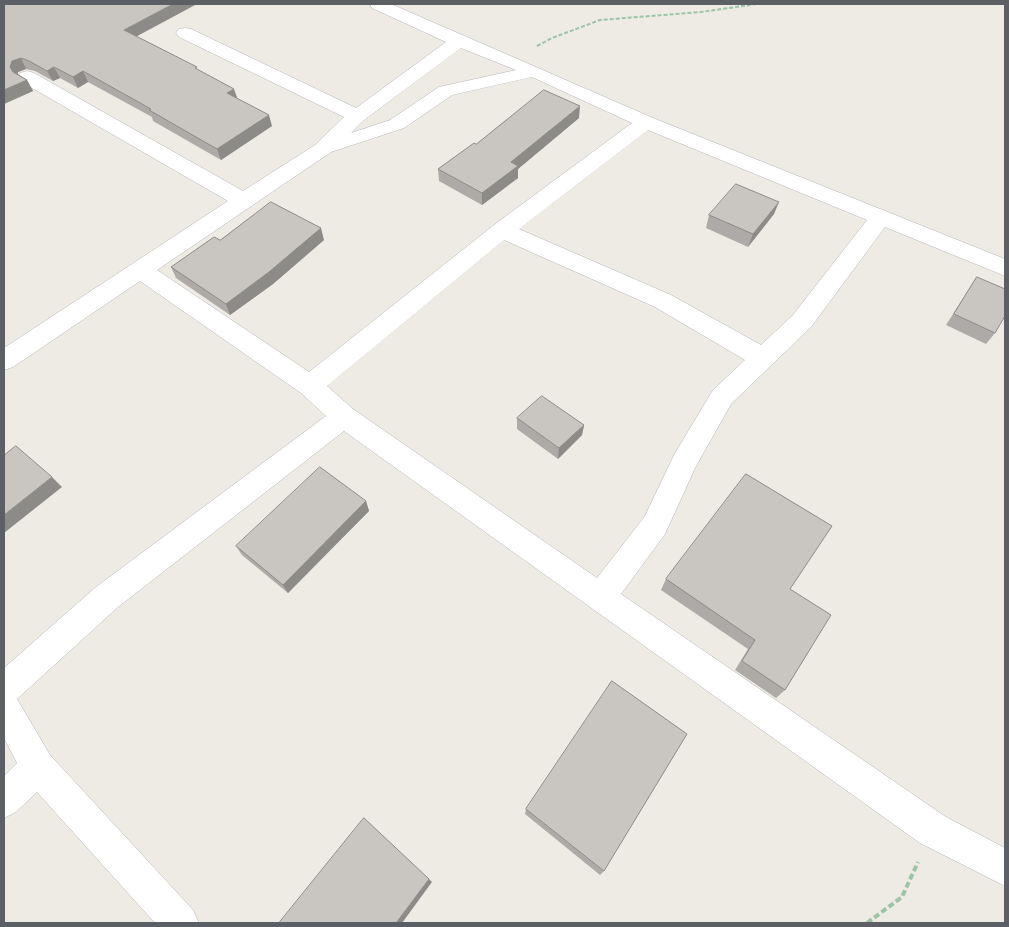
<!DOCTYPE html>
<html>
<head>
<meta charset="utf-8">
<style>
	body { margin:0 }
	#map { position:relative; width:1009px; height:927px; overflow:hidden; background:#eeebe4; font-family:"Titillium Web",sans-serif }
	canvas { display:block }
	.frame { position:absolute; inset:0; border:5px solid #5c6064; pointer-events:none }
</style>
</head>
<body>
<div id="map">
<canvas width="1009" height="927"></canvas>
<div class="frame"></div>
</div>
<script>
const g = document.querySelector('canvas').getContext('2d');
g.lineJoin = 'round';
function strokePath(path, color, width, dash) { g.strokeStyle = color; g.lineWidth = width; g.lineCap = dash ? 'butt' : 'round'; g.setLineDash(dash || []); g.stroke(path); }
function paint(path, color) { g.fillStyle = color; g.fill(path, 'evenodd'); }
const street = new Path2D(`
	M370 4H391L653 118 1005 259V276L885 227 811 327 731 404 695 468 665 534 621 594 946 817 1005 848V886L920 843 344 431 118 607 17 699 50 755 193 910 199 923H155L37 792 16 812 4 818V776L17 763 4 738V668L96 587 326 416 301 393 140 281 13 367 4 370V348L228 201 20 81 18 77 20 73 27 71 34 73 243 191 315 145 344 117 179 37 176 33 179 29 185 28 191 29 356 108 446 42 372 8ZM461 48 516 70 439 87 390 120 351 133 364 120ZM532 77 632 123 494 225 309 372 157 270 331 152 404 128 452 95ZM648 130 867 220 793 315 761 345 671 295 519 229ZM504 240 655 307 745 360 713 390 674 455 645 516 597 578 353 409 327 386Z`);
strokePath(street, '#b2b5b8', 1);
strokePath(new Path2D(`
	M537 46 552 38 600 20 701 12 757 4`), '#9cc4a7', 2, [4, 2]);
strokePath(new Path2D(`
	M867 923 902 897 918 862`), '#9cc4a7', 4, [6, 3]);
paint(street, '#fff');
paint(new Path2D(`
	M4 4 136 37 198 70 237 99 272 126 221 160 153 121 152 117 88 82 78 88 60 78 53 81 35 71 26 69 18 72V74L27 80 33 91 4 104Z
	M579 118 518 169V178L482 205 439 181 438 169 476 144Z
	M774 214 748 247 706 228 709 215Z
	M220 240H324L273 284 230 315 176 278 171 267Z
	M977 277 995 333 986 344 946 325Z
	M517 418 584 425 582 435 558 459 517 429Z
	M366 501 369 511 288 593 242 555 236 546Z
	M666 579 790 589 785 690 776 698 735 670 748 649 661 590Z
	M526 809 604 871 600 875 525 814Z`), '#adaaa7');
paint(new Path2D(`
	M173 4H197L128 41 124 30Z
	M21 58 26 69 18 72 16 78 10 67 12 61Z
	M54 67 60 78 53 81 47 71Z
	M83 71 88 82 78 88 73 77Z
	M27 80 33 91 4 104V90Z
	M234 89 238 100 227 93Z
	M580 106 579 118 518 169V178L482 205V193L511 162Z
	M269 115 272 126 221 160 217 149Z
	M779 202 774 214 748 247 753 234Z
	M321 228 324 240 273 284 230 315 226 304Z
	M584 425 582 435 558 459 559 448Z
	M52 477 62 487 4 533V515Z
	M366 501 369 511 288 593 283 585Z
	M429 879 432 882 402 923H396Z`), '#8d8b88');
const building = new Path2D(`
	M4 4H173L124 30 197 67 195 68 234 89 227 93 269 115 217 149 149 110 151 109 83 71 73 77 54 67 47 71 29 61 21 58 12 61 10 67 13 72 27 80 4 90Z
	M544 90 580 106 511 162 518 166 482 193 438 169 474 143 476 144Z
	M736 184 779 202 753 234 709 215Z
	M271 202 321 228 269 272 226 304 171 267 214 237 220 240Z
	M977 277 1005 289V316L995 333 954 314Z
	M542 396 584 425 559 448 517 418Z
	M16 446 52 477 4 515V453L5 454Z
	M320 467 366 501 283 585 236 546Z
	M746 474 832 526 790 589 831 615 785 690 742 661 755 640 666 579Z
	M612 681 687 734 604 871 526 809Z
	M364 818 429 879 396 923H279Z`);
paint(building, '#c9c6c2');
strokePath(building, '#8d8b88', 1);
</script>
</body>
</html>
